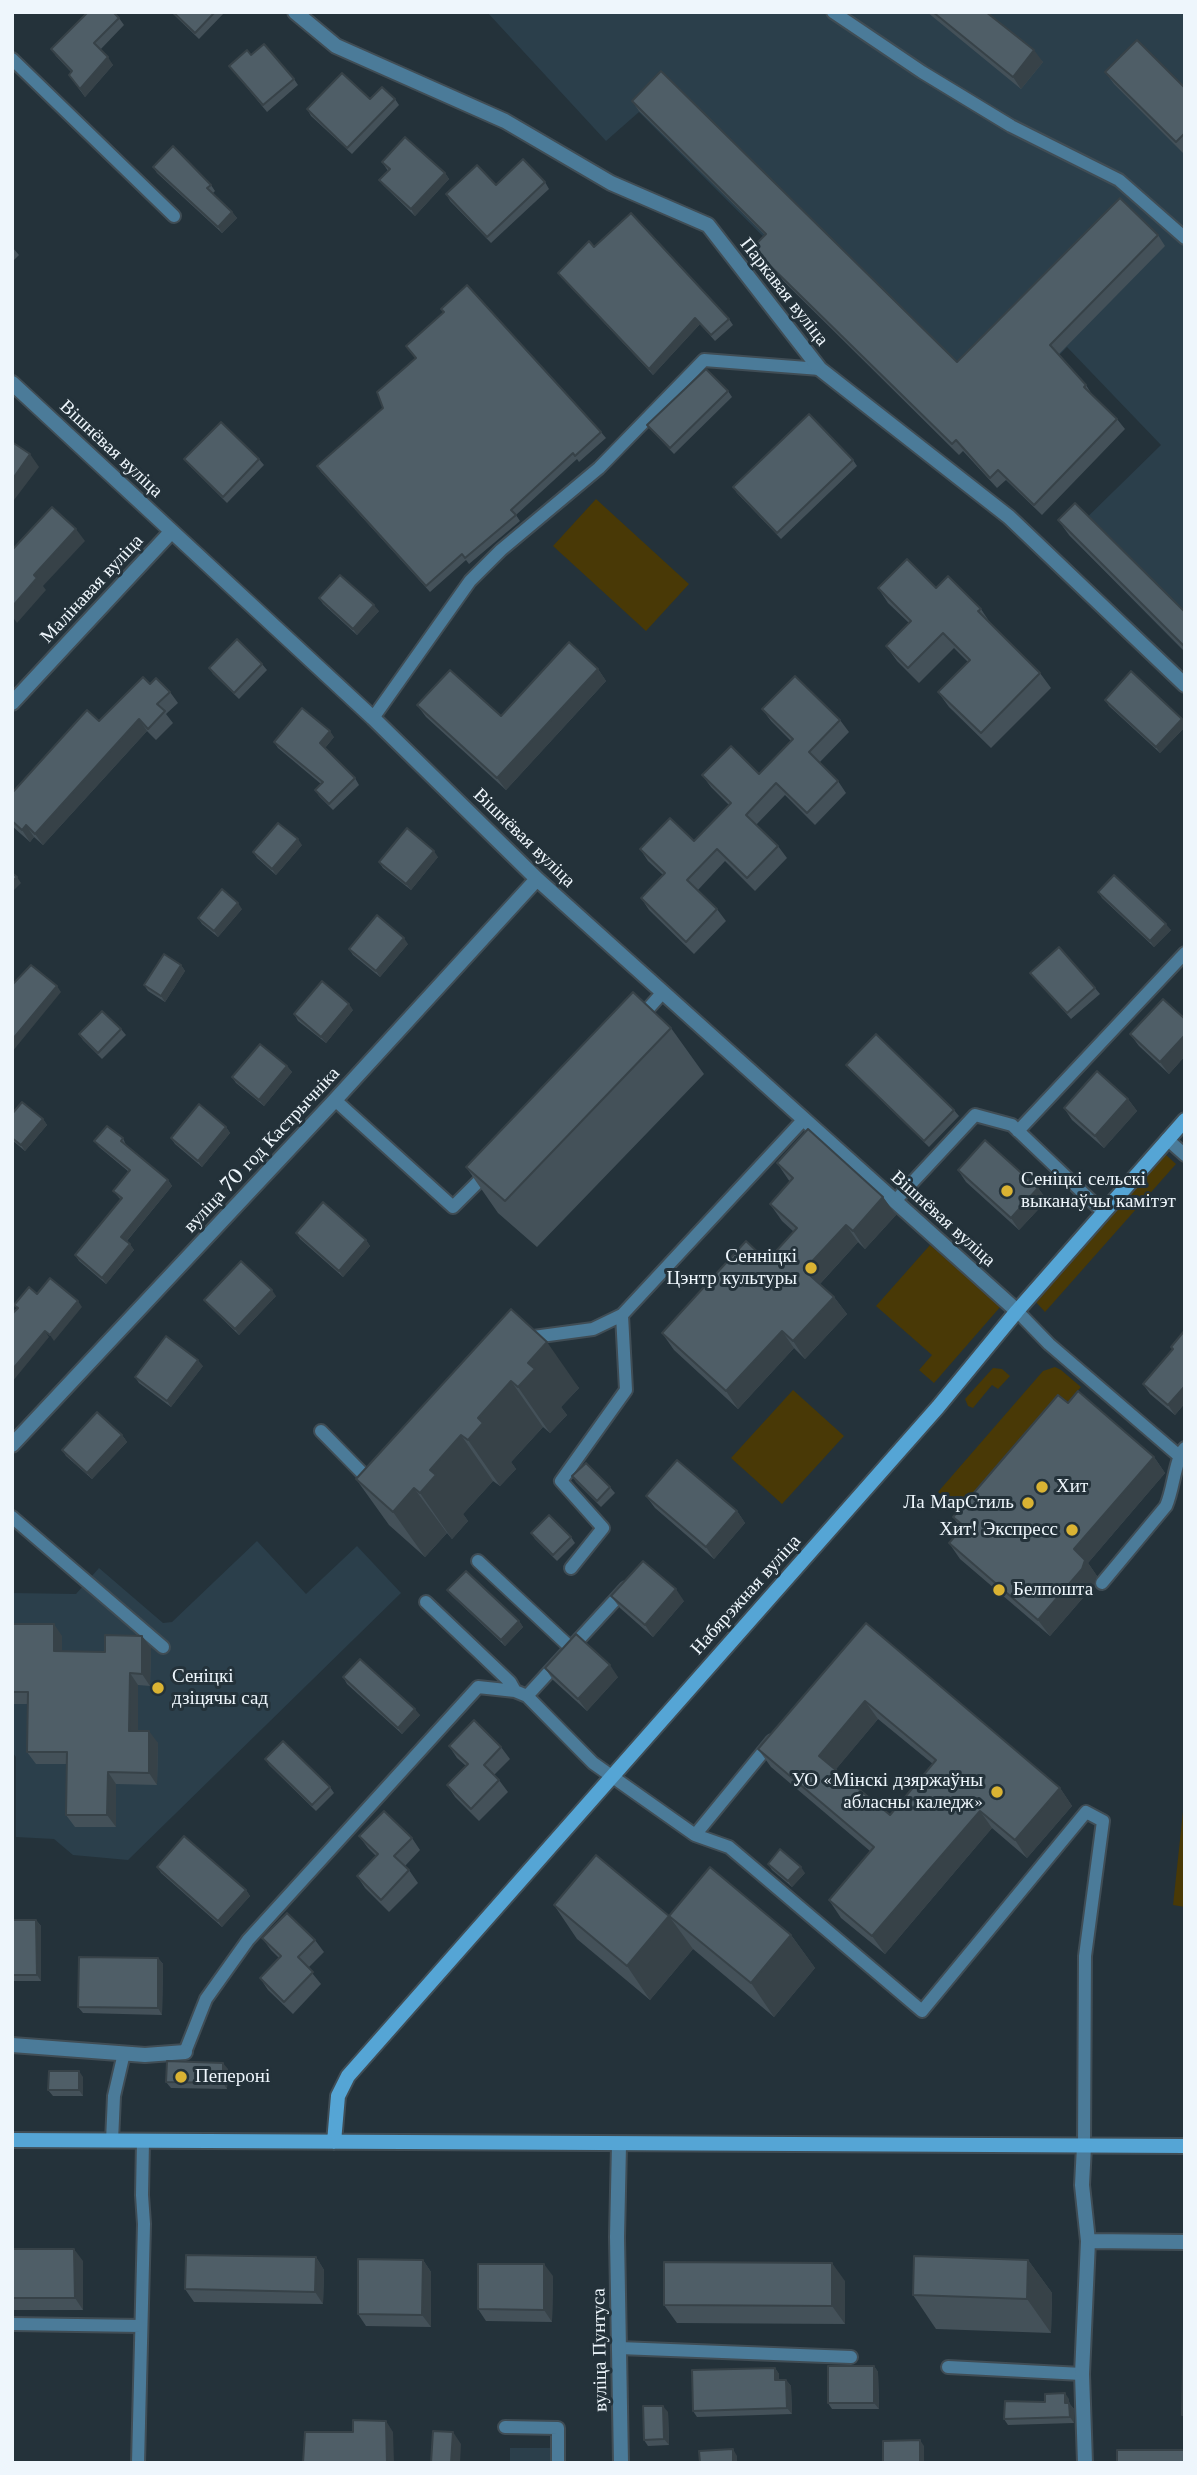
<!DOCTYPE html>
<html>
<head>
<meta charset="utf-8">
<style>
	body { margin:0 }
	#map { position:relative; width:1197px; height:2475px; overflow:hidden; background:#24323a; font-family:"Libre Baskerville",serif }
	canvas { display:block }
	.frame { position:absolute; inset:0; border:14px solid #eef6fc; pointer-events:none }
</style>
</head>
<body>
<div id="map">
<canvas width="1197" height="2475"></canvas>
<div class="frame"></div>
</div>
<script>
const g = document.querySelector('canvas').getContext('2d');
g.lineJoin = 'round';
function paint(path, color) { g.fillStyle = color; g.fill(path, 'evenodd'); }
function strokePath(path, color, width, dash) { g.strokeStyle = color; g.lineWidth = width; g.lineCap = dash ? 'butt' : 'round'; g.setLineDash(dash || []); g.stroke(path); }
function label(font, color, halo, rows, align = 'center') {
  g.font = font + ' "Libre Baskerville",serif'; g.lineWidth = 6; g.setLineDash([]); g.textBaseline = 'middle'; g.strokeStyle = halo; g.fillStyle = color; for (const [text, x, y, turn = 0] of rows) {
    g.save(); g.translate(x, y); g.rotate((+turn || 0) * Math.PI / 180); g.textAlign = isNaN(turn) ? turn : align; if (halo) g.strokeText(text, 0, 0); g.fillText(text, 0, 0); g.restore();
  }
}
paint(new Path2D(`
	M487 12H1185V652L1069 535 1161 445 1067 347 972 446 639 112 606 141Z
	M257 1541 306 1594 357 1546 401 1593 128 1860 73 1855 54 1839 16 1837V1757L12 1752V1593L76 1594 99 1568 163 1623 172 1622Z
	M510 2448H550V2463H510Z`), '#2b3f4b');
paint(new Path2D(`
	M596 499 689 584 646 631 553 546Z
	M1165 1154 1176 1164 1045 1312 1036 1302Z
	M930 1245 1001 1306 934 1383 919 1370 932 1355 876 1306Z
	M1055 1367 1061 1370 1081 1387 968 1519 938 1492 1043 1371Z
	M993 1368 1002 1369 1010 1376 998 1389 992 1385 973 1408 968 1406 965 1399Z
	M793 1390 844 1436 782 1504 731 1458Z
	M1185 1793V1907L1173 1905Z`), '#493906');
const lane = new Path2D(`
	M833 12 922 72 1011 126 1119 180 1185 238
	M12 59 174 216
	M373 718 470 581 501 550 599 468 704 360 820 369
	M640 1018 663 992
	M335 1100 453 1207 487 1173
	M1018 1131 1185 953
	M1167 1139 1185 1155
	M895 1201 975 1115 1012 1125 1103 1212
	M1017 1311 1049 1344 1178 1455
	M526 1338 593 1329 622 1315 804 1119
	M321 1431 372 1483
	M12 1517 163 1647
	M478 1561 571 1648
	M571 1568 603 1528 561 1481 626 1390 622 1315
	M1102 1583 1166 1506C1174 1488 1175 1458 1185 1448
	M426 1602 510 1682 515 1691
	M527 1696 593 1763 695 1835 772 1741
	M695 1835 729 1847 922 2011 1086 1812 1103 1821 1085 1956 1084 2146
	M185 2052 206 1999 248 1940 478 1687 515 1691 527 1696 626 1588
	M112 2141 114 2096 124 2053
	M12 2324 141 2326
	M619 2348 851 2357
	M948 2367 1082 2374
	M505 2427 558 2428V2463
	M138 2463 144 2224 142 2195 143 2141`);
const street = new Path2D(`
	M295 12 336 46 505 121 611 183 708 225 820 369 1009 517 1185 685
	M12 383 373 718 537 879 1017 1311
	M12 703 171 532
	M12 1445 335 1100 537 879
	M12 2045 145 2055 185 2052
	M619 2145 617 2237 621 2463
	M1084 2146 1082 2185 1088 2241 1082 2374 1085 2463
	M1088 2241 1185 2242`);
const secondary = new Path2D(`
	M12 2140 1185 2146
	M334 2142 338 2096 348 2076 938 1407 1017 1311 1185 1120`);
strokePath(lane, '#404d55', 16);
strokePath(street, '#404d55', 18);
strokePath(secondary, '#404d55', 18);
strokePath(lane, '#4b7b99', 12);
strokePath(street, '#4b7b99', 14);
strokePath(secondary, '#55a5d5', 14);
paint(new Path2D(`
	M171 12H225L199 39Z
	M927 12H986L1043 62 1021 89Z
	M119 18 124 25 100 50 113 65 85 97 69 75 71 72 56 56 51 49Z
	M251 55 294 79 298 85 267 112 229 66Z
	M1105 72 1185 88 1184 154 1114 84Z
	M370 99H395L399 105 352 154 311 116 307 109Z
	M632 101 957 362 1158 235 1165 246 1059 354 1086 385 1093 396 1117 419 1125 429 1042 515 1006 480 997 488 963 451 959 455 760 258 752 248 765 235 639 111Z
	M382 162 445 173 449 179 415 216 384 186 379 180 388 171Z
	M153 167 211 185 215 191 213 193 232 212 237 218 222 233 157 173Z
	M545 182 549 189 491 243 450 201 446 194 496 185Z
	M12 247 19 255 12 262Z
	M594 247 729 319 733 325 715 341 700 324 653 375 563 279 558 273Z
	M406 346 601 432 606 438 579 462 577 459 516 515 520 521 469 564 466 560 430 592 321 472 317 466 383 408 416 359Z
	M728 391 732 397 674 454 652 431 647 425Z
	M184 459H259L264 465 227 503 189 465Z
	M853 460 857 466 781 539 737 493 733 487Z
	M1058 520 1185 612V652L1069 535Z
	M878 588H936L981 609 991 624 1040 673 1051 688 991 748 949 707 938 692 968 662 954 648 919 683 897 661 886 646 909 623 888 603Z
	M319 598 379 611 357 635 323 604Z
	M262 664 267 670 239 699 213 674 209 668Z
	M598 669 606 681 506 790 426 717 417 705 501 716Z
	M150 684 170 692 178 703 166 714 173 723 156 740 147 731 43 845 34 837 30 842 12 826V793L99 721Z
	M1105 700 1185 722V727L1160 753 1109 706Z
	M762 709 840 720 849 732 819 763 838 781 846 793 815 825 785 795 756 825 778 846 787 858 755 891 725 861 698 890 717 909 726 921 694 954 649 910 641 898 663 875 648 861 640 849 694 841 729 805 711 787 702 775 759 774 791 741 771 721Z
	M334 737 325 748 355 778 359 785 333 810 319 796 315 790 321 784 278 748 274 742Z
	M302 845 276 875 257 858 253 852Z
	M438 857 411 890 383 868 379 862Z
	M1098 892 1171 930 1154 947 1102 898Z
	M242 909 218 937 202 924 198 918Z
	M408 944 380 977 353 955 349 949Z
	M181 965 185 971 165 1002 148 991 144 985Z
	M1030 973 1095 988 1100 994 1071 1019Z
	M353 1010 326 1043 298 1021 294 1014Z
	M1185 1019V1056L1169 1074 1139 1046 1130 1034Z
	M671 1028 704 1074 537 1247 498 1213 466 1167Z
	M121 1029 126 1035 102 1059 83 1040 79 1034Z
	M846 1065 954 1110 959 1116 929 1147 851 1071Z
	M287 1066 292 1072 264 1106 236 1083 232 1077Z
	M1128 1099 1137 1111 1104 1148 1072 1120 1064 1108Z
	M12 1114 43 1119 47 1125 25 1151 12 1140Z
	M226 1127 230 1133 202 1167 175 1144 171 1138Z
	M123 1138 126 1145 168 1180 172 1186 127 1241 134 1250 106 1284 79 1261 75 1255 121 1200 113 1191 129 1172 99 1147 94 1141Z
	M777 1163 883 1197 896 1215 865 1249 858 1242 820 1284 834 1297 847 1314 805 1359 794 1348 738 1409 674 1350 662 1333 767 1261 794 1232 782 1221 770 1204 790 1182Z
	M958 1170 1038 1188 1047 1200 1019 1230 966 1182Z
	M296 1233 366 1240 370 1246 343 1277 300 1239Z
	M276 1296 239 1335 209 1306 204 1300Z
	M511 1309 579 1388 561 1407 567 1415 550 1433 543 1427 511 1462 516 1469 500 1486 493 1481 463 1514 468 1521 452 1539 447 1533 425 1557 389 1525 356 1479Z
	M1185 1330V1403L1175 1415 1150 1394 1143 1384 1173 1350 1171 1347Z
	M203 1366 171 1407 139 1383 135 1377Z
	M1068 1403 1154 1457 1165 1473 1088 1563 1097 1576 1094 1585 1050 1636 960 1559 949 1543 961 1528 953 1517Z
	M122 1435 127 1442 92 1479 66 1456 62 1450Z
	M572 1476 610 1487 615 1493 601 1507 576 1482Z
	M646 1496 737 1511 745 1523 714 1559 655 1508Z
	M531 1533 571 1537 575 1543 557 1561 535 1539Z
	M447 1590 519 1621 523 1627 505 1646 452 1596Z
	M611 1596 684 1601 653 1637 620 1608Z
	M866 1623 1060 1788 1072 1806 1027 1858 992 1828 885 1954 841 1918 829 1900 870 1851 771 1767 758 1749ZM878 1719 933 1764 890 1815 836 1769Z
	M12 1624 62 1636V1651L105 1652 142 1636 151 1648 150 1686 138 1685V1731L158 1743 157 1785 116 1784V1827H75L66 1815 67 1764H36L27 1752 28 1704H12Z
	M545 1668 618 1677 587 1711 553 1680Z
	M343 1677 420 1715 402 1734 347 1684Z
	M449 1746 501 1747 510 1759 494 1775 499 1780 508 1792 479 1821 455 1797 447 1785 466 1766 457 1758Z
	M265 1759 330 1787 334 1793 316 1811 269 1765Z
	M359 1836 412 1838 420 1850 405 1866 409 1870 418 1883 389 1912 365 1888 357 1876 376 1856 368 1848Z
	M768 1864 805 1873 792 1887 772 1870Z
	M157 1867 246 1890 250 1896 222 1927 161 1873Z
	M554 1905 669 1916 791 1935 815 1968 774 2017 693 1949 650 2000 577 1939Z
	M12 1920H36L41 1926V1981H12Z
	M262 1938 315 1940 324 1952 308 1968 321 1984 293 2014 268 1990 260 1978 279 1958 271 1950Z
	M158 1958 163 1964 162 2015 83 2013 78 2007Z
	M228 2069 227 2089 171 2088 166 2082Z
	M83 2077V2096H53L48 2090Z
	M12 2249 83 2261V2310H12Z
	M316 2257 324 2270 323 2304 194 2302 185 2289Z
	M423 2260 431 2272V2327L366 2326 358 2314Z
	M1028 2260 1052 2293 1051 2333 936 2329 913 2295Z
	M553 2276 552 2322 486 2321 478 2309Z
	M845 2281V2324L677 2323 664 2305Z
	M874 2366 878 2372 879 2409H832L828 2403Z
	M775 2368 779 2374V2380H786L791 2386 792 2414 697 2417 693 2411Z
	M1069 2399V2403L1074 2409V2423L1008 2425 1004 2419 1045 2402Z
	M668 2412 669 2445 648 2446 644 2440Z`), '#445159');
paint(new Path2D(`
	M1034 50 1043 62 1021 89 1013 77Z
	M108 57 113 65 85 97 80 89Z
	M445 173 449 179 415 216 411 209Z
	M232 212 237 218 222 233 218 227Z
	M695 318 700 324 653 375 649 369Z
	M30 454 39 467 14 500 12 497V480Z
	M76 529 85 541 43 586 46 590 17 623 12 616V607L34 575Z
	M374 605 379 611 357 635 353 629Z
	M598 669 606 681 506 790 497 778Z
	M139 719 147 731 43 845 35 834Z
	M1182 719 1185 722V727L1160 753 1156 747Z
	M330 731 334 737 324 749 320 743Z
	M26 825 34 837 30 842 22 830Z
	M298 839 302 845 276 875 272 869Z
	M434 851 438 857 411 890 406 884Z
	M17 877 21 883 12 892V882Z
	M238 903 242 909 218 937 214 931Z
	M1166 924 1171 930 1154 947 1150 941Z
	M404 938 408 944 380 977 376 971Z
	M181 965 185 971 165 1002 161 996Z
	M57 986 61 992 12 1052V1040Z
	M349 1004 353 1010 326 1043 321 1037Z
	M1185 1035V1056L1169 1074 1160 1062Z
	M287 1066 292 1072 264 1106 259 1100Z
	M1128 1099 1137 1111 1104 1148 1095 1136Z
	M43 1119 47 1125 25 1151 21 1145Z
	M226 1127 230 1133 202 1167 198 1161Z
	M168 1180 172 1186 125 1243 121 1237Z
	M1038 1188 1047 1200 1019 1230 1011 1218Z
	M883 1197 896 1215 865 1249 853 1231Z
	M846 1225 858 1242 817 1287 804 1270Z
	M366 1240 370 1246 343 1277 339 1271Z
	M130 1244 134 1250 106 1284 102 1278Z
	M272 1290 276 1296 239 1335 235 1329Z
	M834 1297 847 1314 805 1359 793 1341Z
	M78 1301 82 1307 54 1341 50 1335Z
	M45 1331 49 1337 12 1382V1370Z
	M782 1331 794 1348 738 1409 726 1391Z
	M547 1342 579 1388 561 1407 567 1415 550 1433 518 1387 528 1363Z
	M198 1360 203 1366 171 1407 167 1401Z
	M511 1381 543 1427 511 1462 516 1469 500 1486 468 1440 478 1418Z
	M1185 1386V1403L1175 1415 1168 1405Z
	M122 1435 127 1442 92 1479 87 1473Z
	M461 1435 493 1481 463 1514 468 1521 452 1539 420 1493 430 1470Z
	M1154 1457 1165 1473 1088 1563 1097 1576 1094 1585 1050 1636 1038 1620 1074 1549Z
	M414 1488 447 1533 425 1557 393 1512Z
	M737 1511 745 1523 714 1559 706 1547Z
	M676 1589 684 1601 653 1637 645 1625Z
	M519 1621 523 1627 505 1646 501 1640Z
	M54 1624 62 1636V1663L54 1651Z
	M142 1636 151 1648 150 1686 142 1674Z
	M610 1665 618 1677 587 1711 578 1699Z
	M130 1673 138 1685V1743L129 1731Z
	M865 1701 878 1719 832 1774 819 1756Z
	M415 1709 420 1715 402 1734 398 1728Z
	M149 1731 158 1743 157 1785 149 1773Z
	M108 1772 116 1784V1827L107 1815Z
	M1060 1788 1072 1806 1027 1858 1015 1840Z
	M980 1811 992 1828 885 1954 872 1936Z
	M801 1867 805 1873 792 1887 788 1881Z
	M246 1890 250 1896 222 1927 218 1921Z
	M669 1916 693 1949 650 2000 627 1966Z
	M36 1920 41 1926V1981L37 1975Z
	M791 1935 815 1968 774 2017 751 1983Z
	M158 1958 163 1964 162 2015 158 2008Z
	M223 2063 228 2069 227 2089 223 2083Z
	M79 2071 83 2077V2096L79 2090Z
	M74 2249 83 2261V2310L75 2298Z
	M316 2257 324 2270 323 2304 315 2292Z
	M423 2260 431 2272V2327L422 2315Z
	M1028 2260 1052 2293 1051 2333 1027 2299Z
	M832 2263 845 2281V2324L832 2306Z
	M544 2264 553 2276 552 2322 544 2310Z
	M874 2366 878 2372 879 2409 874 2403Z
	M775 2368 779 2374V2386L775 2380Z
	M786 2380 791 2386 792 2414 787 2408Z
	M1065 2393 1069 2399V2403L1074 2409V2423L1070 2417 1065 2403Z
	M663 2406 668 2412 669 2445 664 2439Z
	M386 2421 393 2432 394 2463H387Z
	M453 2432 461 2444 460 2463H451Z
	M920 2440 924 2446V2463H920Z
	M733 2449 737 2456V2463H733Z`), '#374248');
const building = new Path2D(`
	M88 12H113L119 18 94 43 108 57 80 89 69 75 72 71 51 49Z
	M173 12H215L195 33Z
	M933 12H986L1034 50 1013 77Z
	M1137 40 1185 88V133L1176 142 1105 72Z
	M264 44 294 79 263 105 229 66 247 50 251 55Z
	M661 71 957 362 1120 198 1158 235 1050 345 1086 385 1084 387 1117 419 1034 505 998 470 990 478 956 440 952 444 752 248 766 234 632 101Z
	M342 73 370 99 382 87 395 99 347 148 307 109Z
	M405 137 445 173 411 209 379 180 390 169 382 162Z
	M173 146 211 185 207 188 232 212 218 227 153 167Z
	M523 159 545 182 487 237 446 194 477 165 496 185Z
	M631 213 729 319 711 335 695 318 649 369 558 273 589 241 594 247Z
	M467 285 601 432 575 456 573 453 511 510 516 515 465 558 462 554 426 586 317 466 383 408 377 392 416 358 406 346 444 312 441 309Z
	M706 369 728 391 670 448 647 425Z
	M809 414 853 460 777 533 733 487Z
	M221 422 259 459 223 497 184 459Z
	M12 442 30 454 12 480Z
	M1075 503 1185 612V647L1058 520Z
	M52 507 76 529 34 575 37 578 12 607V550Z
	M907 559 936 588 948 576 981 609 978 611 1040 673 981 733 938 692 970 660 943 633 908 668 886 646 911 621 878 588Z
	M340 575 374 605 353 629 319 598Z
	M237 639 262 664 234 693 209 668Z
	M569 642 598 669 497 778 417 705 450 670 501 716Z
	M1131 671 1182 719 1156 747 1105 700Z
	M795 676 840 720 809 752 838 781 807 813 776 783 746 815 778 846 747 878 717 849 687 880 717 909 686 942 641 898 665 873 640 849 670 818 694 841 731 803 702 775 731 746 759 774 793 739 762 709Z
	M143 677 150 684 156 678 170 692 157 704 165 711 148 729 139 719 35 834 26 825 22 830 12 821V793L87 710 99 721Z
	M302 708 330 731 320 743 355 778 329 804 315 790 323 782 274 742Z
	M278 823 298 839 272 869 253 852Z
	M407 828 434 851 406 884 379 862Z
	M12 873 17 877 12 882Z
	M1114 875 1166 924 1150 941 1098 892Z
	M222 889 238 903 214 931 198 918Z
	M377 915 404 938 376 971 349 949Z
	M1059 947 1095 988 1067 1013 1030 973Z
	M164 954 181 965 161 996 144 985Z
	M31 965 57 986 12 1040V985Z
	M322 981 349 1004 321 1037 294 1014Z
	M633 992 671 1028 505 1201 466 1167Z
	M1163 999 1185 1019V1035L1160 1062 1130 1034Z
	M102 1011 121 1029 98 1053 79 1034Z
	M876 1034 954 1110 924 1141 846 1065Z
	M260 1044 287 1066 259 1100 232 1077Z
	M1097 1071 1128 1099 1095 1136 1064 1108Z
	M22 1102 43 1119 21 1145 12 1138V1114Z
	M199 1104 226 1127 198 1161 171 1138Z
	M107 1126 123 1138 121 1141 168 1180 121 1237 130 1244 102 1278 75 1255 122 1198 113 1191 130 1170 94 1141Z
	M808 1129 883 1197 853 1231 846 1225 804 1270 834 1297 793 1341 782 1331 726 1391 662 1333 746 1241 767 1261 797 1228 770 1204 793 1178 777 1163Z
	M985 1140 1038 1188 1011 1218 958 1170Z
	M323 1202 366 1240 339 1271 296 1233Z
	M241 1261 272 1290 235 1329 204 1300Z
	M50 1278 78 1301 50 1335 45 1331 12 1370V1314L18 1308 14 1305 29 1287 37 1294Z
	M511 1309 547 1342 528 1363 535 1369 518 1387 511 1381 478 1418 483 1423 468 1440 461 1435 430 1470 436 1475 420 1493 414 1488 393 1512 356 1479Z
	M1185 1330V1386L1168 1405 1143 1384 1173 1349 1171 1347Z
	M166 1336 198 1360 167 1401 135 1377Z
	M1078 1391 1154 1457 1074 1549 1085 1560 1082 1569 1038 1620 949 1543 964 1526 953 1517 1058 1395 1068 1403Z
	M97 1412 122 1435 87 1473 62 1450Z
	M677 1460 737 1511 706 1547 646 1496Z
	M586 1463 610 1487 597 1501 572 1476Z
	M549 1515 571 1537 553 1555 531 1533Z
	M643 1561 676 1589 645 1625 611 1596Z
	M466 1571 519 1621 501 1640 447 1590Z
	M866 1623 1060 1788 1015 1840 980 1811 872 1936 829 1900 874 1847 758 1749ZM865 1701 936 1760 890 1815 819 1756Z
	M12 1624H54V1651L105 1652V1635L142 1636V1674L130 1673 129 1731H149V1773L108 1772 107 1815H66L67 1752H27L28 1692H12Z
	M576 1634 610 1665 578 1699 545 1668Z
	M360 1659 415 1709 398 1728 343 1677Z
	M474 1720 501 1747 484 1765 499 1780 471 1809 447 1785 468 1764 449 1746Z
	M283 1741 330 1787 312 1805 265 1759Z
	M384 1811 412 1838 394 1856 409 1870 381 1900 357 1876 378 1854 359 1836Z
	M184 1836 246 1890 218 1921 157 1867Z
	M780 1849 801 1867 788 1881 768 1864Z
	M596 1855 669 1916 627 1966 554 1905Z
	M710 1867 791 1935 751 1983 669 1916Z
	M287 1913 315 1940 298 1957 313 1972 284 2002 260 1978 281 1956 262 1938Z
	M12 1920H36L37 1975H12Z
	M79 1957 158 1958V2008L78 2007Z
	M167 2061 223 2063V2083L166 2082Z
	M49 2071H79V2090H48Z
	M12 2249H74L75 2298H12Z
	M186 2255 316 2257 315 2292 185 2289Z
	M914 2256 1028 2260 1027 2299 913 2295Z
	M358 2259 423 2260 422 2315 358 2314Z
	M664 2262 832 2263V2306L664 2305Z
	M478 2264H544V2310L478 2309Z
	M1185 2281V2415H1182Z
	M828 2366H874V2403H828Z
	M775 2368V2380H786L787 2408 693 2411 692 2370Z
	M1065 2393V2403H1069L1070 2417 1004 2419 1005 2401 1045 2402V2394Z
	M643 2406H663L664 2439 644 2440Z
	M353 2420 386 2421 387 2463H303L305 2432H353Z
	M433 2431 453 2432 451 2463H431Z
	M920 2440V2463H883V2441Z
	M733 2449V2463H700L699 2451Z
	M1117 2450H1185V2463H1117Z
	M671 2462H700V2463H671Z`);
paint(building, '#4f5e67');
strokePath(building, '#374248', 2);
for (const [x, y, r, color] of [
	[1007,1191,7,"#dab333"],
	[811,1268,7,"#dab333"],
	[1042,1487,7,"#dab333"],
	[1028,1503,7,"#dab333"],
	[1072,1530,7,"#dab333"],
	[999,1590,7,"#dab333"],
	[158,1688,7,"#dab333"],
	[997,1792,7,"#dab333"],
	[181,2077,7,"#dab333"]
]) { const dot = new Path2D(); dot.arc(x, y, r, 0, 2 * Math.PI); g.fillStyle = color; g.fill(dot); strokePath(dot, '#24323a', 2.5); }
label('19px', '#eef6fc', '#24323a', [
	["Паркавая вуліца",784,292,52],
	["Вішнёвая вуліца",111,449,43],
	["Малінавая вуліца",92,589,-47],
	["Вішнёвая вуліца",524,838,44],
	["вуліца 70 год Кастрычніка",262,1150,-47],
	["Вішнёвая вуліца",943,1219,42],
	["Набярэжная вуліца",746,1595,-48],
	["вуліца Пунтуса",600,2350,-91]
]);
label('19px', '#eef6fc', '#24323a', [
	["Сеніцкі сельскі",1021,1180],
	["выканаўчы камітэт",1021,1202],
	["Сенніцкі",797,1257,"right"],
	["Цэнтр культуры",797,1279,"right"],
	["Хит",1056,1487],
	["Ла МарСтиль",1014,1503,"right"],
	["Хит! Экспресс",1058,1530,"right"],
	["Белпошта",1013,1590],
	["Сеніцкі",172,1677],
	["дзіцячы сад",172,1699],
	["УО «Мінскі дзяржаўны",983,1781,"right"],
	["абласны каледж»",983,1803,"right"],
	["Пепероні",195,2077]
], 'left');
</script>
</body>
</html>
